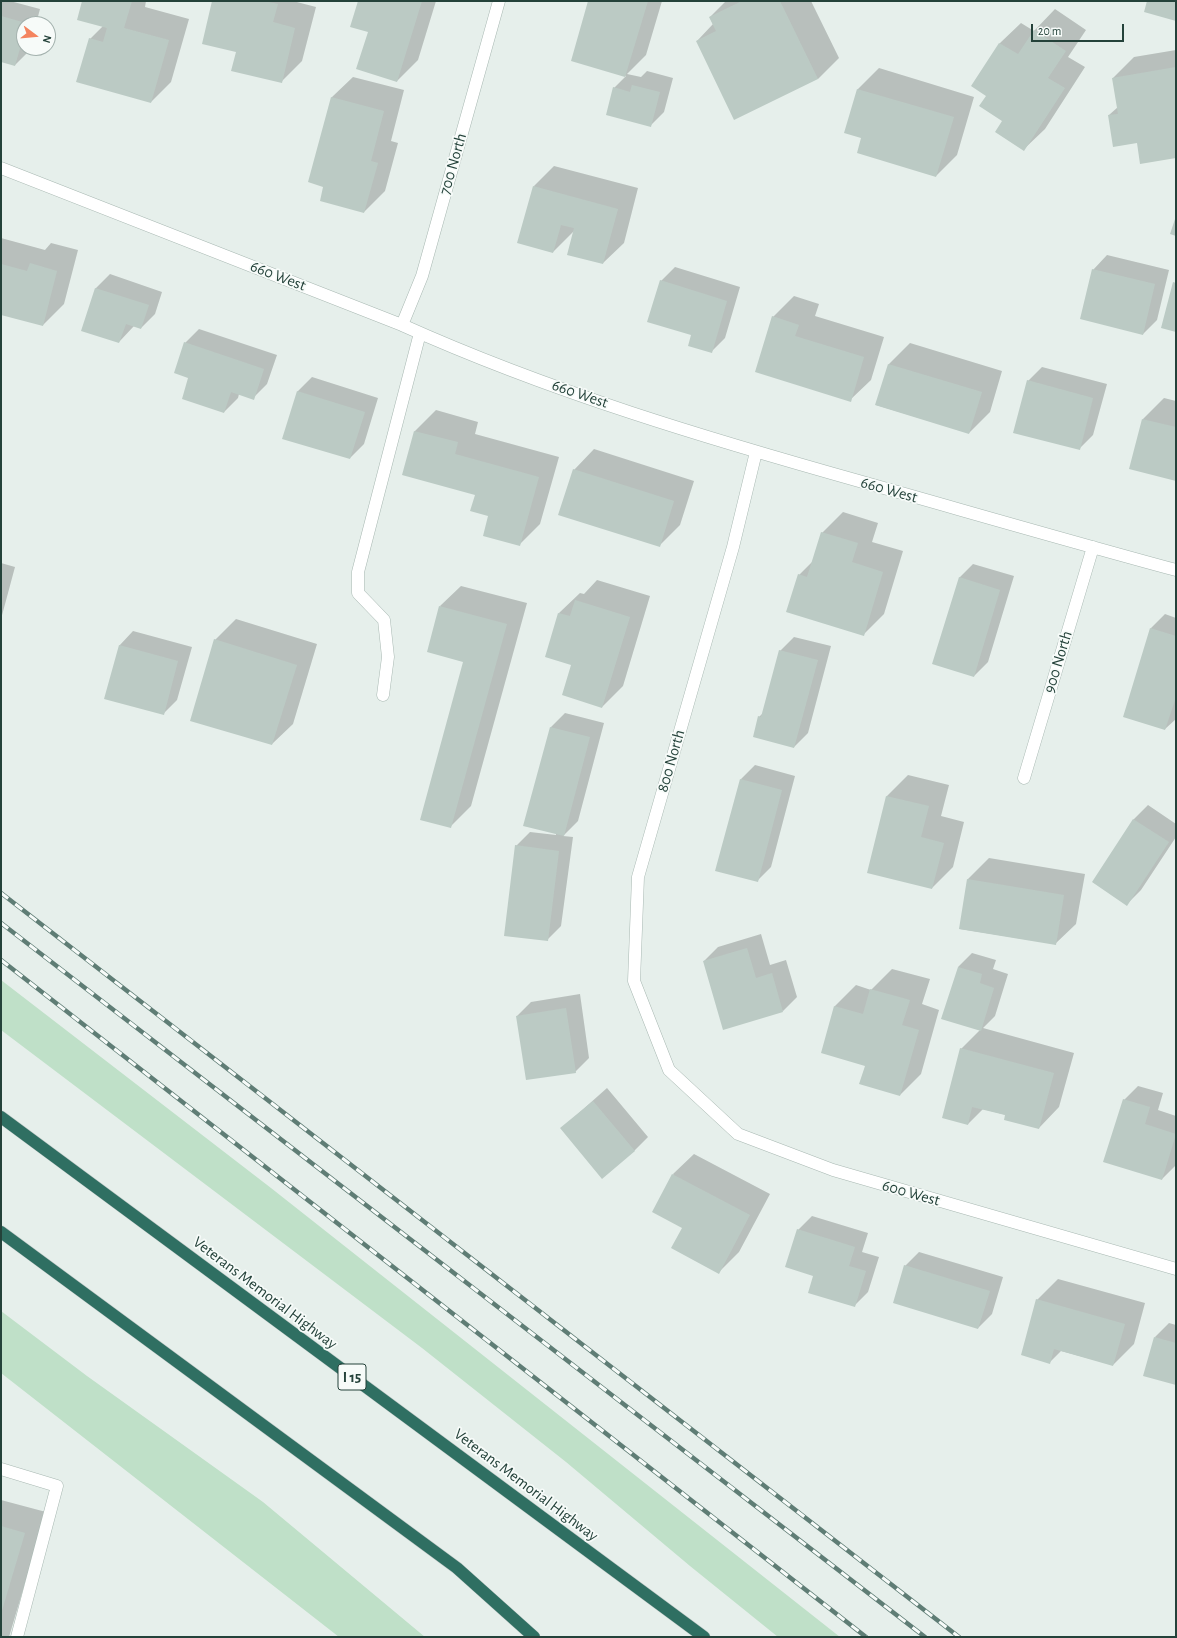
<!DOCTYPE html>
<html>
<head>
<meta charset="utf-8">
<style>
	body { margin:0 }
	#map { position:relative; width:1177px; height:1638px; overflow:hidden; background:#e6efeb; font-family:"Alegreya Sans",sans-serif }
	canvas { display:block }
	.frame { position:absolute; inset:0; border:2px solid #24423a; pointer-events:none }
	.north { position:absolute; left:16px; top:16px; width:40px; height:40px; box-sizing:border-box; background:#f7fbf9; border:1px solid #a3b1ad; border-radius:50%; rotate:106deg; font-size:11px; font-weight:700; line-height:16px; text-align:center; color:#24423a }
	.north::after { content:''; display:block; margin:auto; width:14px; height:18px; background:#f4845f; clip-path:polygon(50% 0,100% 100%,50% 72%,0 100%) }
	.scale { position:absolute; left:1031px; top:24px; width:93px; height:18px; box-sizing:border-box; border:2px solid #24423a; border-top:0; padding-left:5px; font-size:12px; line-height:14px; white-space:nowrap; color:#24423a; -webkit-text-stroke:3px #f7fbf9; paint-order:stroke }
</style>
</head>
<body>
<div id="map">
<canvas width="1177" height="1638"></canvas>
<div class="frame"></div>
<div class="north">N</div>
<div class="scale">20 m</div>
</div>
<script>
const g = document.querySelector('canvas').getContext('2d');
g.lineJoin = 'round';
function paint(path, color) { g.fillStyle = color; g.fill(path, 'evenodd'); }
function strokePath(path, color, width, dash) { g.strokeStyle = color; g.lineWidth = width; g.lineCap = dash ? 'butt' : 'round'; g.setLineDash(dash || []); g.stroke(path); }
function label(font, color, halo, rows, align = 'center') {
  g.font = font + ' "Alegreya Sans",sans-serif'; g.lineWidth = 3.5; g.setLineDash([]); g.textBaseline = 'middle'; g.strokeStyle = halo; g.fillStyle = color; for (const [text, x, y, turn = 0] of rows) {
    g.save(); g.translate(x, y); g.rotate((+turn || 0) * Math.PI / 180); g.textAlign = isNaN(turn) ? turn : align; if (halo) g.strokeText(text, 0, 0); g.fillText(text, 0, 0); g.restore();
  }
}
paint(new Path2D(`
	M1 980 271 1188 840 1637H778L690 1566 566 1462 422 1348 1 1030Z
	M1 1311 87 1376 263 1502 425 1637H339L1 1373Z`), '#bfe0c8');
paint(new Path2D(`
	M1 1H10L40 9 36 24H24V48H30L29 51 15 65 1 61Z
	M83 1H146L145 7 189 19 171 82 151 102 90 39 103 26Z
	M213 1H293L316 7 302 61 281 82 237 51Z
	M359 1H436L418 60 397 81Z
	M589 1H662L646 55 627 74 641 77 647 71 673 78 664 112 650 126 614 88 626 76 572 60Z
	M726 1H811L839 58 818 79 697 41 713 24 710 17Z
	M1055 9 1086 30 1068 57 1085 67 1045 129 1024 149 987 95 972 86 1000 43 1021 23 1034 31Z
	M1176 50V157L1137 142 1109 115 1118 107 1113 78 1134 57Z
	M879 68 974 97 957 155 936 176 862 137 846 132 858 89Z
	M353 77 404 90 391 141 398 143 385 191 364 212 324 186 310 182 332 97Z
	M554 166 638 188 624 243 603 263 575 230 553 252 534 186Z
	M1 238 45 250 51 243 78 250 64 304 43 325 1 314Z
	M1107 255 1169 270 1157 320 1143 334 1093 270Z
	M675 267 740 287 725 338 711 352 692 335 661 281Z
	M110 274 162 292 155 314 141 328 134 326 119 342 82 330 96 288Z
	M794 296 819 304 815 316 884 337 871 380 850 400 773 317Z
	M199 329 277 355 267 384 253 398 239 394 238 398 224 412 190 377 185 343Z
	M910 343 1002 371 990 412 969 433 876 405 889 364Z
	M1042 367 1107 384 1093 435 1079 449 1028 381Z
	M312 377 378 398 364 444 350 458 283 438 298 391Z
	M1164 398 1176 401V480L1130 468 1143 419Z
	M436 410 478 422 475 434 559 457 540 524 519 545 490 515 476 494 403 474 415 431Z
	M594 449 694 481 680 525 659 546 574 470Z
	M843 512 878 523 872 542 903 551 884 614 863 635 799 575 813 561 822 533Z
	M1 563 15 567 1 619Z
	M973 564 1014 576 988 662 974 676 959 578Z
	M597 580 650 596 623 686 602 707 572 664 559 613 580 593 584 594Z
	M461 586 527 603 471 806 450 827 464 661 440 606Z
	M1165 614 1176 618V719L1165 729 1151 628Z
	M236 619 317 644 293 724 272 744 215 640Z
	M133 631 192 647 177 700 163 714 119 646Z
	M794 637 831 646 808 733 794 747 759 717 763 713 780 651Z
	M565 713 604 723 578 821 563 836 573 837 561 926 547 940 516 846 530 832 556 835 551 727Z
	M755 765 795 776 771 867 757 881 741 779Z
	M908 775 949 785 941 816 964 822 953 867 932 888 868 872 887 796Z
	M1148 805 1176 824V837L1141 890 1127 904 1093 882 1134 819Z
	M989 858 1085 874 1076 924 1055 944 960 929 968 879Z
	M761 934 770 965 786 960 797 997 783 1011 704 961 718 947Z
	M972 953 996 960 993 969 1008 974 995 1016 983 1028 1074 1053 1059 1107 1039 1128 1006 1115 983 1109 968 1124 961 1049 980 1030 958 967Z
	M892 969 930 979 922 1004 939 1010 921 1074 900 1095 866 1065 822 1052 835 1006 856 985 871 990Z
	M580 994 589 1058 575 1072 517 1016 531 1002Z
	M1138 1086 1163 1093 1158 1110 1176 1116V1165L1162 1179 1124 1100Z
	M607 1088 648 1137 634 1151 562 1128Z
	M694 1154 770 1194 739 1252 719 1272 673 1174Z
	M812 1216 868 1233 862 1252 879 1257 868 1292 854 1306 815 1275 798 1230Z
	M919 1252 1003 1277 992 1314 978 1328 905 1266Z
	M1058 1279 1145 1303 1134 1344 1113 1365 1061 1351 1049 1363 1037 1300Z
	M1169 1323 1176 1325V1384L1155 1337Z
	M1 1500 46 1512 9 1637H1Z`), '#0003');
paint(new Path2D(`
	M82 1H132L124 28 169 40 151 103 76 82 89 38 103 42 107 28 77 20Z
	M212 1H264L278 4 273 22 295 28 282 83 231 71 236 52 202 44Z
	M358 1H422L397 82 356 69 368 32 350 27Z
	M588 1H648L625 77 571 61Z
	M742 1H780L818 79 734 120 696 41 716 31 709 17Z
	M1147 1H1176V21L1144 12Z
	M1 16 29 24H24V34L15 66 1 62Z
	M1034 30 1066 51 1048 78 1065 88 1024 151 995 132 1002 121 979 106 986 96 971 86 999 43 1018 54Z
	M1176 67V158L1140 164 1137 143 1113 147 1108 115 1118 114 1112 78Z
	M632 85 660 92 651 127 606 115 613 87 630 92Z
	M857 89 954 117 936 177 857 153 861 138 844 133Z
	M331 97 384 111 371 161 378 163 364 213 320 201 323 187 308 182Z
	M533 186 618 209 603 264 567 255 574 228 561 225 553 253 517 243Z
	M1176 216V236L1170 234Z
	M30 263 57 271 43 326 1 315V264L27 271Z
	M1092 269 1155 284 1143 335 1080 319Z
	M660 280 727 301 712 353 688 346 691 335 647 322Z
	M1173 282 1176 283V332L1161 328Z
	M95 288 149 305 141 329 126 324 119 343 81 331Z
	M772 316 799 325 795 336 864 357 851 402 755 372Z
	M184 342 264 369 254 400 231 392 224 413 182 399 188 378 174 373Z
	M888 364 982 392 969 434 875 405Z
	M1027 380 1093 398 1080 450 1013 433Z
	M297 391 365 412 350 459 282 439Z
	M1142 419 1176 427V481L1129 469Z
	M414 431 458 442 455 454 539 477 520 546 483 536 488 516 470 511 475 495 402 475Z
	M573 469 674 501 660 547 558 515Z
	M821 532 858 543 852 562 883 572 864 636 786 612 798 574 807 577Z
	M959 577 1000 590 974 677 932 664Z
	M575 600 630 617 602 708 562 695 571 665 545 657 558 613 570 616Z
	M439 606 507 624 451 828 420 820 463 662 427 652Z
	M1150 628 1176 636V697L1165 730 1123 717Z
	M214 639 297 665 272 745 190 721Z
	M119 645 178 661 164 715 104 699Z
	M779 650 818 660 794 748 753 737 758 716 761 717Z
	M550 727 590 737 564 836 523 826Z
	M740 779 782 790 758 882 715 871Z
	M886 796 929 806 921 837 944 843 932 889 867 873Z
	M1133 819 1169 842 1127 906 1092 882Z
	M515 845 559 851 548 941 504 936Z
	M967 879 1064 895 1056 945 959 929Z
	M747 948 756 978 772 973 783 1012 723 1030 703 961Z
	M958 967 982 974 980 983 994 988 981 1031 941 1019Z
	M870 989 910 1000 902 1025 919 1030 900 1096 859 1084 865 1066 821 1053 834 1006 863 1014Z
	M566 1008 576 1073 526 1080 516 1016Z
	M960 1048 1054 1073 1039 1129 1004 1120 1005 1115 972 1107 968 1125 942 1118Z
	M1123 1099 1150 1107 1145 1124 1176 1134 1162 1180 1103 1162Z
	M593 1101 635 1151 602 1179 560 1128Z
	M672 1174 750 1215 719 1274 671 1248 682 1228 652 1212Z
	M797 1229 855 1247 849 1266 866 1271 855 1307 808 1293 813 1276 785 1267Z
	M904 1265 990 1291 978 1329 893 1303Z
	M1036 1299 1125 1324 1113 1366 1054 1349 1050 1364 1021 1355Z
	M1154 1337 1176 1343V1385L1143 1376Z
	M1 1526 25 1533 1 1614Z`), '#bbcac4');
const minor = new Path2D(`
	M1 168 402 325C551 392 709 439 866 483 969 512 1072 542 1176 570
	M402 325 422 276 499 1
	M756 452 733 547 638 877 634 981 669 1070 738 1134 833 1170 1176 1269
	M383 695 388 657 384 620 358 593V572L420 333
	M1024 778 1093 547
	M1 1469 57 1486 17 1637`);
const highway = new Path2D(`
	M1 1117 704 1637
	M1 1232 457 1568 534 1637`);
strokePath(minor, '#a8b8b2', 13);
strokePath(highway, '#c2cac8', 13);
strokePath(minor, '#fff', 12);
strokePath(highway, '#2f6f62', 12);
const rail = new Path2D(`
	M1 893 959 1637
	M1 923 925 1637
	M1 960 866 1637`);
strokePath(rail, '#5f7d75', 4.5);
strokePath(rail, '#f7fbf9', 3, [9]);
for (const [x, y, w] of [
	[352,1377,28]
]) { const box = new Path2D(); box.roundRect(x - w / 2, y - 13, w, 26, 3); g.fillStyle = '#f7fbf9'; g.fill(box); strokePath(box, '#24423a', 1); }
label('bold 15px', '#24423a', null, [
	["I 15",352,1377]
]);
label('16px', '#24423a', '#f7fbf9', [
	["700 North",453,164,-74],
	["660 West",278,276,21],
	["660 West",580,394,19],
	["660 West",889,490,16],
	["900 North",1058,662,-73],
	["800 North",671,761,-74],
	["600 West",911,1193,16],
	["Veterans Memorial Highway",265,1293,37],
	["Veterans Memorial Highway",526,1485,37]
]);
</script>
</body>
</html>
